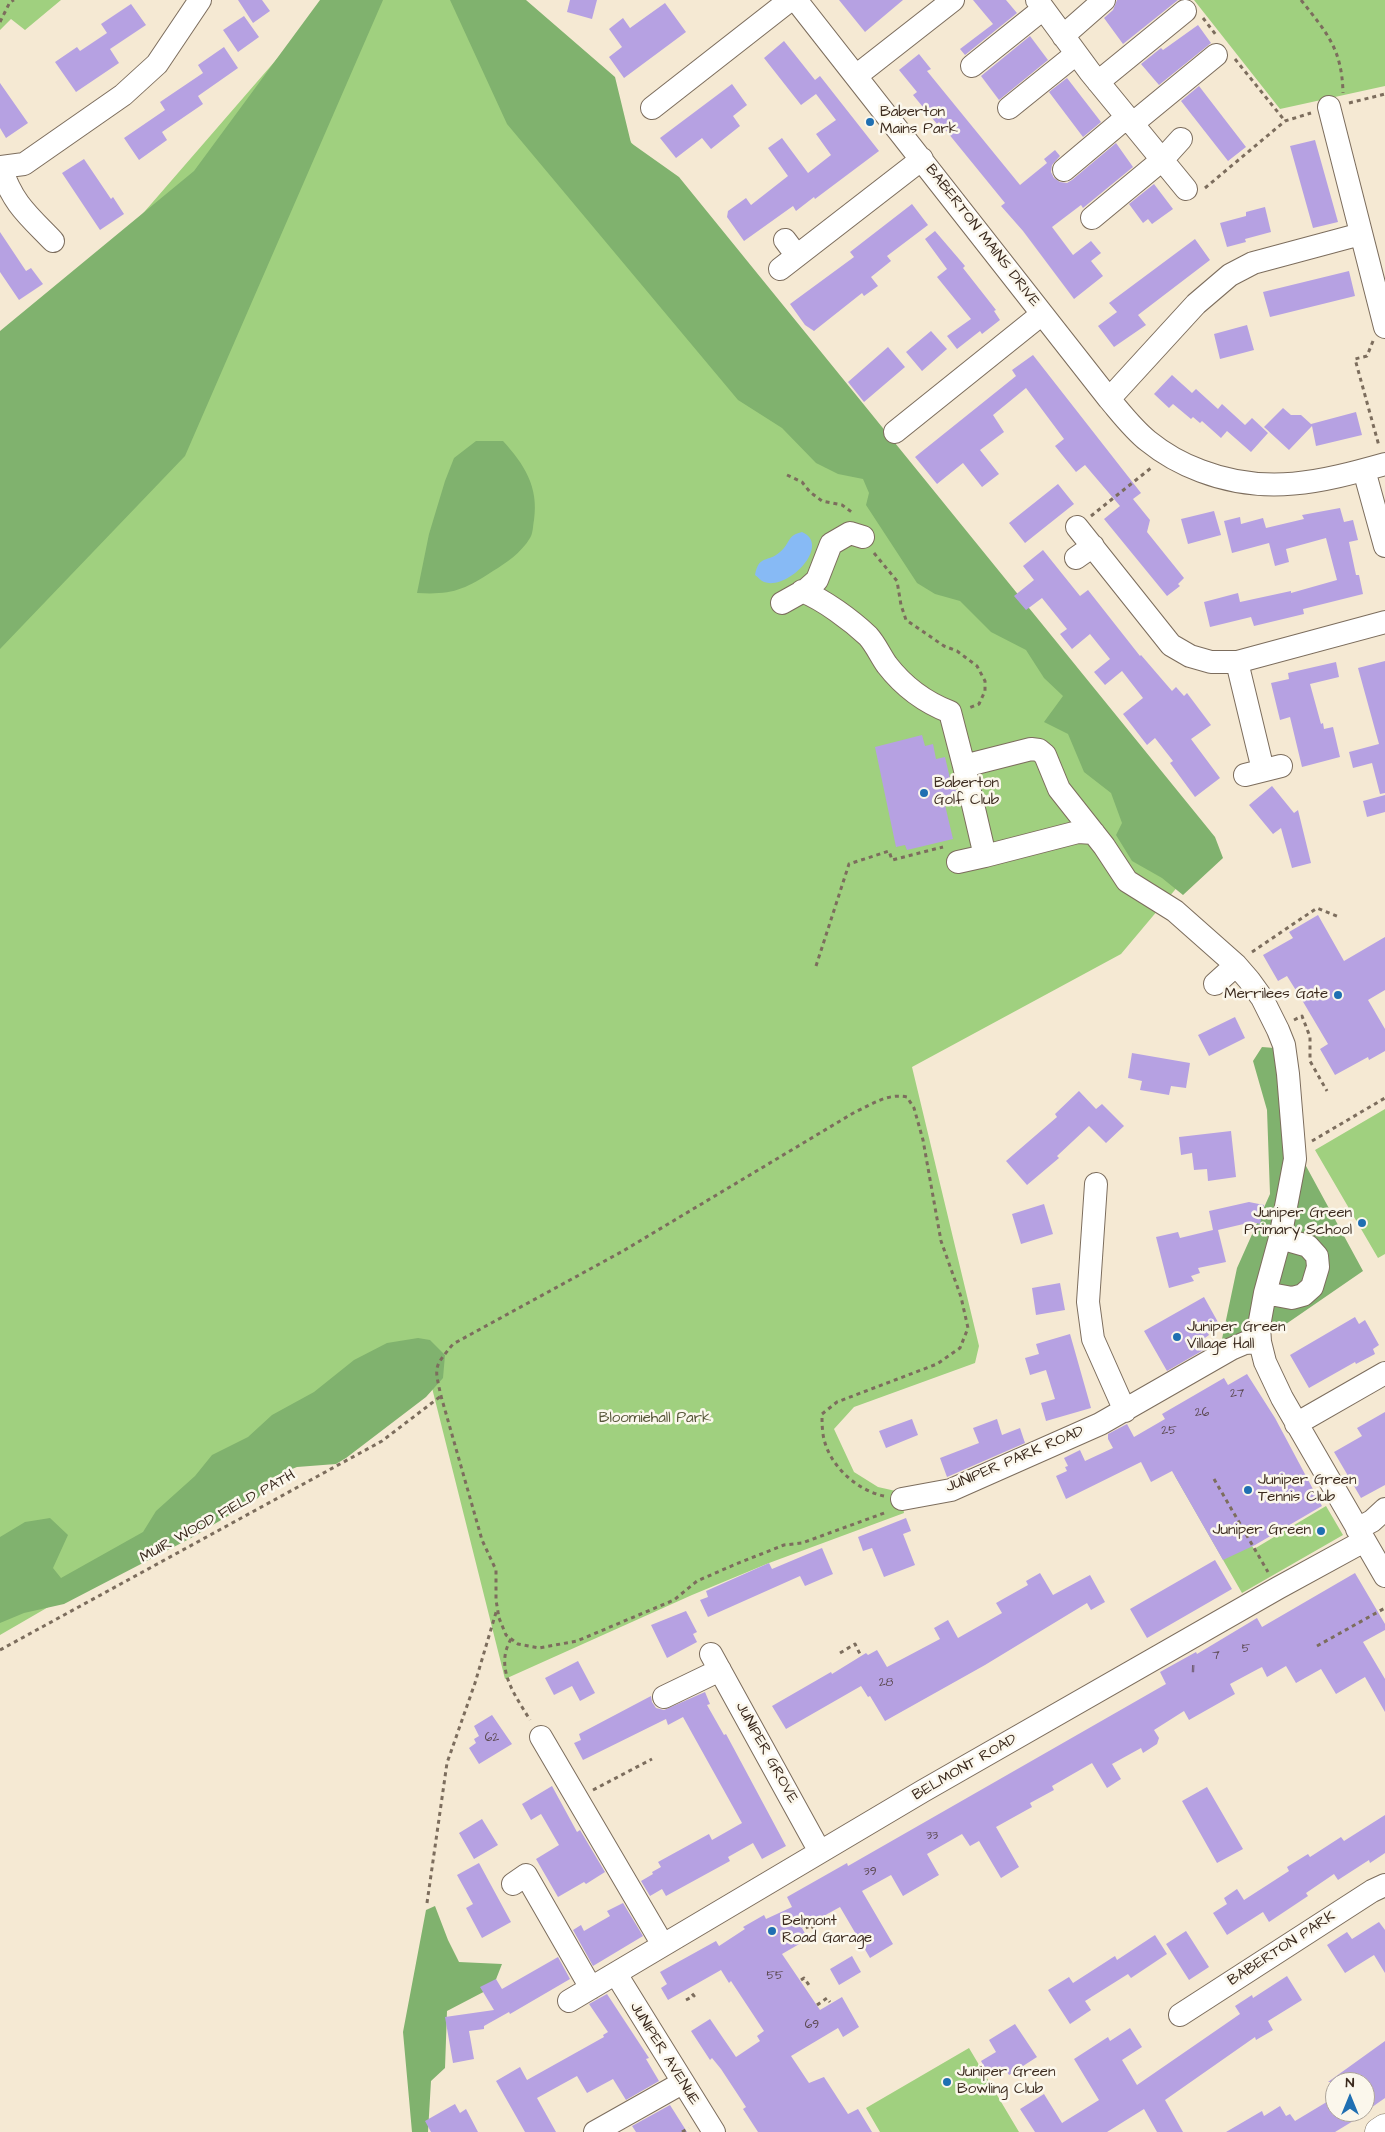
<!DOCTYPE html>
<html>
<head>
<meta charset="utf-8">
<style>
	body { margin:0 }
	#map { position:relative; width:1385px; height:2132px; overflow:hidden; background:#f5e9d3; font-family:"Architects Daughter",sans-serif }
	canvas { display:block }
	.north { position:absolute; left:1325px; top:2072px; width:50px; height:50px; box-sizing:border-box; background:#fbf7ec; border:1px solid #aea59a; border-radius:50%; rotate:0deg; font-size:14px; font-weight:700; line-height:20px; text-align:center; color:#3b2a1e }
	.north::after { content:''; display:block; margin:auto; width:18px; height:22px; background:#1f6fb2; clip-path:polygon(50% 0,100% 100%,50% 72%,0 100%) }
</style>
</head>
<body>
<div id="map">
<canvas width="1385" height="2132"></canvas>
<div class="north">N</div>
</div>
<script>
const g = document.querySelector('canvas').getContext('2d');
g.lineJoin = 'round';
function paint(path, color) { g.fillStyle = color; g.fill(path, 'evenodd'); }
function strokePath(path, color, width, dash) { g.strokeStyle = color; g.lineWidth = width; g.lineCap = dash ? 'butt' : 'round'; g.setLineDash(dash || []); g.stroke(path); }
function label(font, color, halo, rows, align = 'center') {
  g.font = font + ' "Architects Daughter",sans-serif'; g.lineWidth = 5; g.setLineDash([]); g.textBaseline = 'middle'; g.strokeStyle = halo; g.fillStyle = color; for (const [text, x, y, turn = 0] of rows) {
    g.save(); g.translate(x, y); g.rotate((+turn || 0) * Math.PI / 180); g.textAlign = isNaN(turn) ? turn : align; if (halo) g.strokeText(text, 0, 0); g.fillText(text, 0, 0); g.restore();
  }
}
paint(new Path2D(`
	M0 0H61L25 30 11 19 0 30Z
	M328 0H514L1211 847 1121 954 912 1067 979 1346 975 1363 854 1407 834 1429 854 1472 878 1487 900 1492 904 1513 769 1563 692 1595 505 1679 422 1348 423 1390 0 1635V354L67 301Z
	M1194 0H1385V86L1280 109Z
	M1385 1109V1254L1378 1258 1315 1150Z
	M1201 1461 1254 1549 1326 1506 1343 1535 1242 1593 1175 1476Z
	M969 2048 1019 2132H880L866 2108Z`), '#a0d07f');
paint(new Path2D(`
	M320 0H383L185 456 0 649V331L194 171Z
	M450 0H526L615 77 631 143 679 177 1215 837 1223 858 1183 895 1162 878 1132 861 1116 835 1122 823 1111 793 1084 772 1068 734 1044 722 1063 696 1044 678 1026 650 991 632 960 601 935 594 917 583 866 505 869 493 863 479 838 474 816 463 782 428 738 400 507 124Z
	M476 441H503C524 464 539 487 534 520 533 525 533 534 530 538 521 553 506 563 493 571 464 590 452 595 417 593L429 534 445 481 454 458Z
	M1262 1047 1287 1049 1306 1166 1363 1271 1273 1333 1222 1339 1237 1268 1270 1194 1267 1110 1253 1061Z
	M418 1338 430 1340 445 1355 443 1378 426 1397 346 1458 336 1464 297 1467 282 1473 272 1478 258 1498 191 1538 64 1604 24 1613 0 1623V1537L25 1522 50 1518 68 1535 53 1568 61 1578 143 1532 156 1511 195 1476 212 1455 248 1437 272 1415 314 1392 354 1360 387 1343Z
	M435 1906 448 1940 459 1962 502 1964 493 1987 447 2011 445 2068 431 2081 428 2132H412L403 2032 426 1910Z`), '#80b26e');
paint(new Path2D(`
	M802 532C832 545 788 591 764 582 761 581 758 577 755 575 759 554 768 563 780 552 790 544 787 535 802 532Z`), '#87baf5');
paint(new Path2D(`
	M238 0H262L270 11 253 23Z
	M570 0H597L592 19 567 12Z
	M839 0H903L865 32Z
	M973 0H1006L1017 13 965 55 960 49 993 24Z
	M1117 0H1178L1123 44 1104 18 1113 10Z
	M665 3 686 32 624 78 609 57 622 47 609 29 623 18 630 28Z
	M131 4 146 25 110 49 119 63 76 92 55 62 77 47 80 51 107 33 101 24Z
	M244 16 259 37 238 52 223 30Z
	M1198 25 1211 43 1159 85 1141 64 1161 48 1163 50Z
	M1030 36 1048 60 999 100 981 76Z
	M784 41 815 80 820 76 879 151 815 199 814 197 796 211 793 206 744 241 727 217 728 211 746 198 751 205 788 176 768 148 782 138 808 173 831 155 816 134 836 120 816 94 801 105 764 58Z
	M224 47 238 68 198 96 203 104 162 132 167 140 139 160 124 138 165 110 160 102 203 73 198 65Z
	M919 54 931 69 927 71 1020 185 1047 163 1044 159 1055 150 1060 156 1052 165 1051 172 1054 178 1060 182 1067 183 1072 180 1116 143 1133 167 1083 208 1081 205 1052 227 1073 255 1091 241 1101 253 1091 261 1103 276 1074 299 1023 231 1001 206 1005 203 939 122 937 124 913 95 917 92 899 70Z
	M1067 78 1101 122 1083 137 1049 92Z
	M0 83 28 123 6 138 0 128Z
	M732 84 747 105 733 116 740 126 711 149 702 138 676 158 660 138Z
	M1199 86 1246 147 1228 161 1181 101Z
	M1315 140 1338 222 1313 228 1290 146Z
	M84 159 111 199 113 197 124 214 100 230 62 173Z
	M1154 184 1173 209 1152 224 1148 219 1143 223 1129 204Z
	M912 204 928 225 887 256 891 261 871 277 878 286 864 296 862 293 814 331 805 325 790 304 854 257 850 252Z
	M1265 207 1271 232 1245 239 1246 242 1227 247 1220 223 1246 216V212Z
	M935 231 965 266 963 268 996 310 994 311 1000 320 982 334 980 331 957 349 947 336 971 319 937 277 947 269 925 239Z
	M0 232 26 271 31 268 43 284 19 300 0 272Z
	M1195 239 1210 260 1138 315 1146 325 1114 347 1098 326 1117 312 1109 303Z
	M1349 271 1355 296 1270 317 1263 292Z
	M1247 325 1254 350 1220 359 1214 334Z
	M931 331 947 349 922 371 906 352Z
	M888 347 905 367 864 402 848 382Z
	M1033 355 1141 493 1133 499 1150 520 1147 532 1184 578 1178 584 1180 586 1167 596 1104 519 1120 506 1085 465 1076 472 1055 446 1064 439 1026 388 993 415 1004 432 980 450 999 474 982 487 963 463 937 484 915 457 1016 376 1012 370Z
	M1172 375 1192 393 1196 389 1218 409 1222 404 1245 425 1252 418 1268 433 1251 452 1227 431 1221 438 1202 421 1200 423 1193 417 1191 419 1173 404 1169 408 1154 394Z
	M1283 408 1291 415H1301L1311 424 1356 412 1362 435 1316 446 1312 426 1289 450 1264 427Z
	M1058 484 1074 504 1025 543 1009 523Z
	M1340 508 1344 522 1353 520 1358 540 1349 542 1356 575H1359L1363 594 1303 609 1304 614 1254 626 1251 617 1210 627 1204 602 1238 593 1240 602 1291 591V593L1337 580 1326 538 1286 549 1289 562 1275 566 1269 543 1232 553 1224 521 1240 517 1241 524 1263 518 1266 528 1304 519 1302 515Z
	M1214 511 1221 535 1188 544 1181 519Z
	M1043 550 1080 596 1088 590 1140 656 1141 655 1172 691 1176 687 1184 696 1187 693 1211 725 1191 739 1220 778 1195 797 1170 763 1173 761 1155 738 1147 745 1123 714 1143 698 1122 671 1105 685 1094 672 1110 659 1090 634 1072 649 1060 634 1067 629 1042 598 1026 610 1014 596 1034 580 1023 566Z
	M1385 661V793L1380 794 1372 763 1353 768 1349 752 1379 744 1358 668Z
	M1336 662 1339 677 1310 684 1321 724 1323 723 1324 729 1333 727 1340 757 1302 767 1290 717 1280 720 1271 683 1289 679 1288 673Z
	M922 735 925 746 933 744 936 759 945 757 952 787 956 790 958 798 945 805 953 839 907 850 905 845 896 847 875 747Z
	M1272 786 1294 813 1298 810 1311 863 1292 868 1281 828 1273 834 1249 805Z
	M1385 795V812L1367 817 1363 801Z
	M1318 915 1344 961 1385 937V990L1368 1000 1385 1029V1051L1369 1060 1368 1057 1335 1075 1320 1049 1328 1044 1302 1000 1287 976 1278 981 1263 955 1293 938 1289 932Z
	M1235 1017 1245 1038 1209 1056 1198 1035Z
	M1132 1053 1190 1063 1186 1088 1171 1086 1169 1095 1140 1090 1142 1081 1128 1078Z
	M1079 1091 1096 1109 1102 1104 1124 1126 1106 1143 1089 1126 1057 1156 1059 1158 1027 1185 1006 1161 1057 1117 1055 1114Z
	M1231 1131 1236 1177 1208 1181 1207 1169 1194 1170 1192 1153 1181 1155 1179 1137Z
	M1249 1202 1264 1205 1260 1224 1252 1222 1218 1230 1226 1262 1198 1268 1200 1273 1191 1276 1194 1281 1169 1288 1156 1237 1178 1232 1180 1238 1213 1230 1209 1211Z
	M1044 1204 1053 1234 1021 1244 1012 1214Z
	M1060 1283 1065 1310 1036 1315 1032 1288Z
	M1204 1297 1219 1324 1207 1331 1209 1335 1202 1340 1207 1348 1167 1371 1144 1331Z
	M1355 1317 1359 1324 1365 1320 1379 1345 1373 1349 1375 1354 1356 1364 1355 1362 1309 1388 1290 1355Z
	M1070 1334 1091 1408 1046 1421 1041 1403 1055 1399 1046 1370 1030 1375 1025 1358 1039 1354 1036 1344Z
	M1247 1374 1275 1418 1322 1506 1255 1545 1223 1560 1172 1471 1151 1482 1141 1462 1066 1499 1056 1476 1067 1471 1065 1467 1068 1466 1064 1458 1080 1450 1085 1461 1113 1448 1108 1439V1434L1127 1424 1134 1437 1165 1419 1162 1414 1224 1378 1228 1385Z
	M1385 1412V1485L1361 1498 1334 1452 1362 1436 1357 1428Z
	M912 1419 918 1435 886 1448 879 1431Z
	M997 1419 1002 1435 1020 1428 1025 1443 947 1477 940 1458 979 1443 973 1428Z
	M906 1518 911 1531 903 1534 915 1565 884 1577 872 1548 863 1551 858 1537Z
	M822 1548 833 1574 805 1586 800 1576 708 1617 700 1600 708 1597 706 1591 769 1563 772 1569Z
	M1215 1560 1232 1589 1147 1638 1130 1609Z
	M1040 1573 1053 1595 1090 1575 1105 1602 1091 1610 1087 1603 985 1665 885 1721 870 1696 868 1697 861 1686 786 1729 772 1706 831 1672 832 1674 866 1653 868 1655 877 1650 887 1667 940 1639 934 1628 948 1620 958 1638 1002 1613 996 1603 1028 1585 1026 1581Z
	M1355 1573 1385 1624V1630L1363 1642 1385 1679V1712L1365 1677 1336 1694 1321 1669 1296 1683 1286 1666 1267 1677 1262 1667 1258 1669 1230 1684 1235 1694 1189 1720 1184 1711 1154 1730 1159 1738 1157 1744 1143 1753 1141 1748 1112 1764 1121 1779 1107 1788 1092 1763 1052 1786 1054 1790 1030 1803 1032 1807 996 1827 1019 1867 1001 1878 979 1841 970 1846 962 1834 927 1854 939 1875 903 1896 891 1875 862 1891 893 1944 870 1958 840 1907 802 1928 808 1939 782 1954 820 2010 842 1997 859 2027 843 2037 838 2028 791 2056 809 2083 824 2077 848 2114 858 2109 872 2132H758L743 2109 746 2107 721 2069 712 2058 710 2060 691 2031 710 2019 736 2057 760 2041 757 2036 764 2031 731 1981 729 1983 721 1970 668 2000 661 1988 667 1984 660 1972 716 1941 719 1946 745 1929 743 1927 764 1915 766 1919 792 1907 787 1897 847 1863 848 1866 1166 1684 1160 1672 1196 1652 1197 1654 1257 1618 1262 1627Z
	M686 1611 697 1632 693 1634 697 1642 667 1658 651 1625Z
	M578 1661 595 1693 580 1701 572 1686 554 1695 545 1678Z
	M705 1692 710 1704 707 1705 724 1735 726 1734 733 1747 786 1846 762 1859 753 1843 728 1857 730 1861 666 1896 662 1889 650 1896 641 1881 653 1874 652 1872 661 1867 658 1862 709 1834 712 1840 742 1823 683 1717 668 1725 666 1719 583 1760 574 1743 581 1740 579 1734 651 1696 652 1702 656 1708 664 1710Z
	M492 1715 512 1744 479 1764 469 1748 476 1743 474 1739 479 1736 474 1726Z
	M552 1786 577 1832 580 1830 605 1872 586 1884 584 1882 558 1897 536 1859 559 1845 541 1814 531 1820 522 1804Z
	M1207 1787 1243 1849 1217 1863 1182 1801Z
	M1385 1815V1853L1370 1863 1369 1860 1338 1880 1334 1874 1306 1893 1308 1896 1269 1922 1263 1912 1227 1935 1213 1913 1227 1904 1224 1898 1237 1889 1244 1900 1289 1871 1287 1867 1308 1854 1310 1857 1341 1837 1344 1841Z
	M482 1819 498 1845 474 1859 459 1833Z
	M479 1863 511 1922 482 1938 466 1908 473 1904 457 1875Z
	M623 1903 643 1936 593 1966 573 1930 581 1925 584 1931 610 1916 607 1911Z
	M1379 1922 1385 1930V1973L1374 1955 1345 1973 1327 1945 1347 1932 1352 1939Z
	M1186 1931 1209 1967 1189 1980 1166 1944Z
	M1155 1935 1167 1954 1131 1978 1128 1974 1085 2001 1091 2010 1070 2024 1048 1990 1069 1977 1073 1983 1115 1956 1117 1960Z
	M852 1956 861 1972 839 1985 830 1969Z
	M558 1957 570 1979 510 2014 509 2012 484 2026V2029L469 2031 474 2059 453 2063 445 2017 494 2010 480 1987 496 1979 502 1989Z
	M1287 1976 1302 2000 1268 2021 1273 2030 1256 2040 1255 2037 1165 2100 1183 2132H1157L1144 2109 1107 2132H1035L1020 2109 1044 2094 1062 2123 1099 2100 1074 2059 1108 2037 1110 2041 1130 2028 1142 2047 1122 2060 1137 2085 1240 2014 1235 2006 1252 1995 1253 1998Z
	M607 1994 649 2058 646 2059 659 2081 626 2100 613 2079 587 2093 577 2076 537 2098 556 2132H525L496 2081 520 2067 527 2080 604 2037 603 2035 608 2032 589 2004Z
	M1015 2024 1037 2057 1009 2075 1004 2067 990 2076 981 2061 996 2052 989 2040Z
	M1385 2041V2098L1365 2112V2082H1328Z
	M1335 2097V2112H1368L1335 2132H1226L1262 2111 1264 2116 1280 2106 1286 2116 1290 2114 1295 2121Z
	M455 2104 460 2113 466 2109 478 2132H431L425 2121Z
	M670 2105 687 2132H636L632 2126Z`), '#b6a1e2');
const minor = new Path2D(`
	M796 0 1109 399C1121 413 1133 429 1148 441 1164 454 1182 464 1201 471 1266 496 1321 482 1385 464
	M1037 0 1090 72 1186 189
	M1063 36 1104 0
	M972 66 1043 9
	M856 76 953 0
	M1098 82 1185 11
	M1329 107 1385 327
	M652 108 790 0
	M1009 108 1076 54
	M1132 124 1216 55
	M0 167 24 164 123 95 157 64 200 0
	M1 168C13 204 28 215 53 241
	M1064 170 1127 117
	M1092 218 1162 160 1181 139
	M785 240 797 256
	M780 269 922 159
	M1109 399 1196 304 1230 275 1253 263 1361 234
	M895 432 1042 314
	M1364 470 1385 546
	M1077 527 1171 645 1190 656 1211 662H1237L1385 622
	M1076 558 1093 546
	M802 591C824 600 851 620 868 636 876 645 880 655 887 665 904 687 924 702 950 712L964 766
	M782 603 807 589 817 580 831 544 850 533 863 537
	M1237 662 1263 770
	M1245 775 1281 766
	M1094 833 1078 832 985 856 964 766 1031 749 1039 750 1045 755 1059 789 1104 846 1127 881 1175 911 1236 965 1249 980 1262 998 1278 1030 1284 1045 1288 1074 1295 1159 1280 1238 1265 1293 1259 1326 1260 1342 1265 1362 1282 1398 1385 1576
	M958 862 985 856
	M1215 984 1236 965
	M1096 1184 1088 1302 1093 1339 1125 1411
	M1265 1293 1292 1298 1303 1295 1312 1287 1318 1267 1317 1256 1308 1246 1280 1238
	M1296 1424 1385 1373
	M902 1499 951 1490 1100 1424 1231 1349 1245 1343 1260 1342
	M1357 1529 1372 1521 1385 1509
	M711 1654 820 1852
	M664 1697 720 1670
	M541 1737 663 1945
	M513 1884 526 1875 591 1988
	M616 1974 714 2132
	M569 2001 923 1791 1278 1588 1364 1541
	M1180 2015 1372 1891 1385 1885
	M595 2132 682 2083`);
const major = new Path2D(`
	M1379 2132 1385 2128`);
strokePath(minor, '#7c6d5d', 24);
strokePath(major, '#7c6d5d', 29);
strokePath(new Path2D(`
	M1301 0C1327 33 1342 49 1343 93
	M1203 18 1216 35
	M0 22 10 2 14 0
	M1235 59 1285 121
	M1349 103 1385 94
	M1205 188 1285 121 1311 113
	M1373 341 1367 356 1355 359 1379 446
	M787 475 802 482 810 492 822 501 842 505 853 513
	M1091 516 1151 468
	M874 553 897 581 901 605 906 620 944 646 957 651 977 666 985 681V691L979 704 969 708
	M1252 952 1317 908 1339 917
	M816 966 849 864 889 851 892 860 943 847
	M1294 1020 1302 1016 1310 1037V1061L1327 1091
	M1312 1141 1385 1098
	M1214 1479 1268 1572
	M884 1496C855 1490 827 1463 823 1434 822 1427 822 1421 822 1414L837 1402 937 1364 960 1348 968 1328 961 1297 941 1241 923 1140 914 1108 907 1097C887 1093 873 1104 855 1112L623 1251 453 1344C434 1368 434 1365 441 1396L482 1540 496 1570V1600L499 1618 506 1635 518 1644 539 1648 577 1641 674 1600 697 1581 736 1564 784 1545 802 1543 887 1512
	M511 1639C494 1668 515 1695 530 1720
	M1317 1646 1385 1608
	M0 1650 382 1441 441 1396
	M840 1653 855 1644 860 1654
	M593 1790 652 1759
	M427 1903 447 1763 475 1683 497 1609
	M806 1925 808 1929 815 1926
	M801 1980 804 1978 809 1985
	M686 2000 694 1996 690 1991
	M817 2005 827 1998 830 2002
	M682 2132 689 2128`), '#7c6d5d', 3, [4, 4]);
strokePath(minor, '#fff', 22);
strokePath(major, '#fff', 28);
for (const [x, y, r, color] of [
	[870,122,5,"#1f6fb2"],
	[924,793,5,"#1f6fb2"],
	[1338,995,5,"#1f6fb2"],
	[1362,1223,5,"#1f6fb2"],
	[1177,1337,5,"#1f6fb2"],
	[1248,1490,5,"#1f6fb2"],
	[1321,1531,5,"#1f6fb2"],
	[772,1931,5,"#1f6fb2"],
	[947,2082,5,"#1f6fb2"]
]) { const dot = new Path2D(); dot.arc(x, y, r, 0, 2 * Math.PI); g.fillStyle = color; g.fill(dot); strokePath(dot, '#fbf7ec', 2); }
label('12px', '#5a484f', null, [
	["27",1237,1394],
	["26",1202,1413],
	["25",1169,1431],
	["5",1246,1649],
	["7",1216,1656],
	["11",1193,1669],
	["28",886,1683],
	["62",492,1738],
	["33",932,1836],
	["39",870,1872],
	["55",775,1976],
	["69",812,2025]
]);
label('15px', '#3b2a1e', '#fbf7ec', [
	["Baberton",880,113],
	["Mains Park",880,130],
	["Baberton",934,784],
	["Golf Club",934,801],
	["Merrilees Gate",1328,995,"right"],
	["Juniper Green",1352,1214,"right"],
	["Primary School",1352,1231,"right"],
	["Juniper Green",1187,1328],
	["Village Hall",1187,1345],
	["Juniper Green",1258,1481],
	["Tennis Club",1258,1498],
	["Juniper Green",1311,1531,"right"],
	["Belmont",782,1922],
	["Road Garage",782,1939],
	["Juniper Green",957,2073],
	["Bowling Club",957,2090]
], 'left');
label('15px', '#3b2a1e', '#fbf7ec', [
	["BABERTON MAINS DRIVE",982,236,52],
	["JUNIPER PARK ROAD",1015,1460,-23],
	["MUIR WOOD FIELD PATH",218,1517,-29],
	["JUNIPER GROVE",766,1753,61],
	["BELMONT ROAD",965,1768,-30],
	["BABERTON PARK",1282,1949,-33],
	["JUNIPER AVENUE",664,2054,58]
]);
label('15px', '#545436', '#fbf7ec', [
	["Bloomiehall Park",655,1419]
]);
</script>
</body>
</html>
